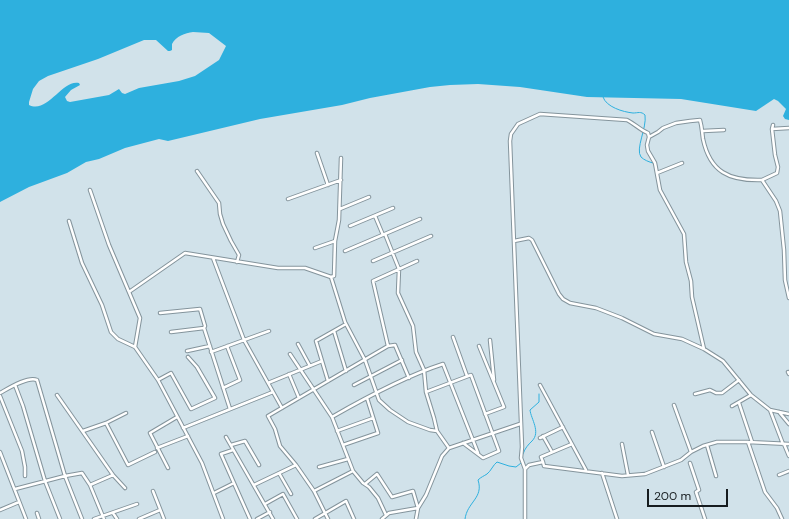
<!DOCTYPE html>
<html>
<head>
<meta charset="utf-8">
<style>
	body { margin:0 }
	#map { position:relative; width:789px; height:519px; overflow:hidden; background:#d1e2ea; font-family:"DM Sans",sans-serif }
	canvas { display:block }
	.scale { position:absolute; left:647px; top:489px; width:81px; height:18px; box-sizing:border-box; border:2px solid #161c1f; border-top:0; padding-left:5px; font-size:12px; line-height:14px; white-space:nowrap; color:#161c1f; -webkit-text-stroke:3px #d1e2ea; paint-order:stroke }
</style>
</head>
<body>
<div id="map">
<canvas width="789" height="519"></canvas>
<div class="scale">200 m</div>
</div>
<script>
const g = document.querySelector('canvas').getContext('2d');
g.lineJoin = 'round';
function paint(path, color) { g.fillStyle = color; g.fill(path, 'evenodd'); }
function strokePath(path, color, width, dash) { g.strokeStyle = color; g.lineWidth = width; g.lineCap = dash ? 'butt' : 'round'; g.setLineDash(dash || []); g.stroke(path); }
paint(new Path2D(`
	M0 0H789V120L785 119 783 116 786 109 778 101 774 99 756 111 681 99 587 97 520 87 478 84 450 85 430 87 370 98 342 105 260 119 168 141 159 139 125 148 99 159 86 162 67 173 29 187 0 202ZM193 32 209 33 226 46 219 60 195 76 179 81 139 88 125 94 122 93 119 89 109 95 70 102 67 101 65 97 71 90 80 85 79 83C62 79 48 114 29 105V102L33 89 39 81 48 76 98 59 144 40H156L168 51H170L172 50V44C176 36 185 33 193 32Z`), '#2eb0de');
strokePath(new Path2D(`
	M603 97C606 107 623 112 633 113 638 113 641 111 645 115 647 128 635 149 641 157 644 160 649 162 653 163
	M523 454C525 448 528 445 532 441 541 432 531 419 530 410L539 402V394
	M465 519C467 502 484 498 478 480 481 477 484 476 487 474 491 471 493 465 497 462L509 466 516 467 521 463`), '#2eb0de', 1);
const minor = new Path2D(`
	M772 129 773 125
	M703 131 724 130
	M317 153 328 185
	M197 171 219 203 220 214 223 224 231 241 239 255 237 262
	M657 173 682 163
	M762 180 777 173 778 167 775 155 772 129 789 128
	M90 190 109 245 140 318 135 347
	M288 199 341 180
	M340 209 369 197
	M375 216 383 235
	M69 221 82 263 102 305 111 332 118 339 135 347 158 380 202 463 223 519
	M350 226 393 208
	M385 234 399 269 398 293 413 326 416 352 424 370 426 392 434 418 437 431 449 448 442 456 426 495 418 508 416 519
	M514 241 529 238 532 240 559 294 563 299 570 303 596 308 622 318 654 334 682 339 704 349 723 361 751 395 770 410 783 444
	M315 248 335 241
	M345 251 420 219
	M213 258 244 340 282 408
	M373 261 431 236
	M331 277 345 322 365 360 379 400 390 410 408 422 430 430 437 431
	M129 292 185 253 278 268H305L331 277 334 276 335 241 339 220 341 158
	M160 313 200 309 205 326 204 328 230 409
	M334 331 346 371
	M171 332 204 328
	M453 337 467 376
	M490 340 494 380
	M298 344 310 366
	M388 346 373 281 417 261
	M479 346 504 407 485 414
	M704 349 692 297 691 281 686 262 684 234 660 190 655 163 648 151 647 145 649 137 658 132 663 128 676 123 690 121 700 120C702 127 702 132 703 139 710 172 729 181 762 180L776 201 780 211 784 250 785 280 789 298
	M187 351 210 346
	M211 352 269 331
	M290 354 332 417 353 471 363 483 369 487 378 498 386 515
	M788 372 789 374
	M289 374 299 398
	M158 380 171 373 191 409 215 398 197 367 188 357
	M328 381 316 341 346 324
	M268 383 322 361
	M15 385 23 406 45 481 60 519
	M354 385 402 360
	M540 385 586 470
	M223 388 240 380 227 346
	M426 392 471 375 499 451 483 458 463 443
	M0 393C9 388 28 376 37 380L65 476 82 519
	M695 394 710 390 716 393H722L739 380
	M57 395 113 475 125 488
	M0 396 22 451 25 467V476
	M739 403 752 442
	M674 405 691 452
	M732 406 751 395
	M770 410 789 414
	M779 412 789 424
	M332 417C365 398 406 376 443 364L478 453
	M106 423 128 465 155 452
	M183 428 273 392
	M83 431 106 423 126 413
	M337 431 373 418
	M652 432 664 467
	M543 436 552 452
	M226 437 273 519
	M540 438 563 427
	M748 442 765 492 777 508 782 519
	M622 444 628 475
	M784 444 789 456
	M231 445 245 441 259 465
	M343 445 378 433 367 398
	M707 445 716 476
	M157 448 188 436
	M449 448 520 424
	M233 450 221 454 250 519
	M0 452 26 519
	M543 462 541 457 572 444
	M690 463 699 490 696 492 705 519
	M319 467 348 459
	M168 468 150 433 177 417
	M525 469 529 465 543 462 544 466 622 476 645 474 681 460 691 452 703 446 717 442H748L789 444
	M279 473 291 494
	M602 473 617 519
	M779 475 789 471
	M365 484 377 474 392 497 413 491 418 508 389 513 382 519
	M90 485 113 475
	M254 485 296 465
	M15 489 65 476 82 473 90 485 104 519
	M153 491 164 519
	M314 491 353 471
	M214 493 234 483
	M265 504 283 494 297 519
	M0 510 19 502
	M37 513 39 519
	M113 513 117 519
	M94 519 137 504
	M139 519 160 510
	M257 519 270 512
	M315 519 346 501 354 519
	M328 519 314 491 296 465 280 446 275 429 268 416 388 346 395 345 409 378
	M525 519V469L521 458 522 447 510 141 511 134 518 124 540 114 627 120C635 124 640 130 648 133L649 137`);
strokePath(minor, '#84949c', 4.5);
strokePath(minor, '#fff', 2.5);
</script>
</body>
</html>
